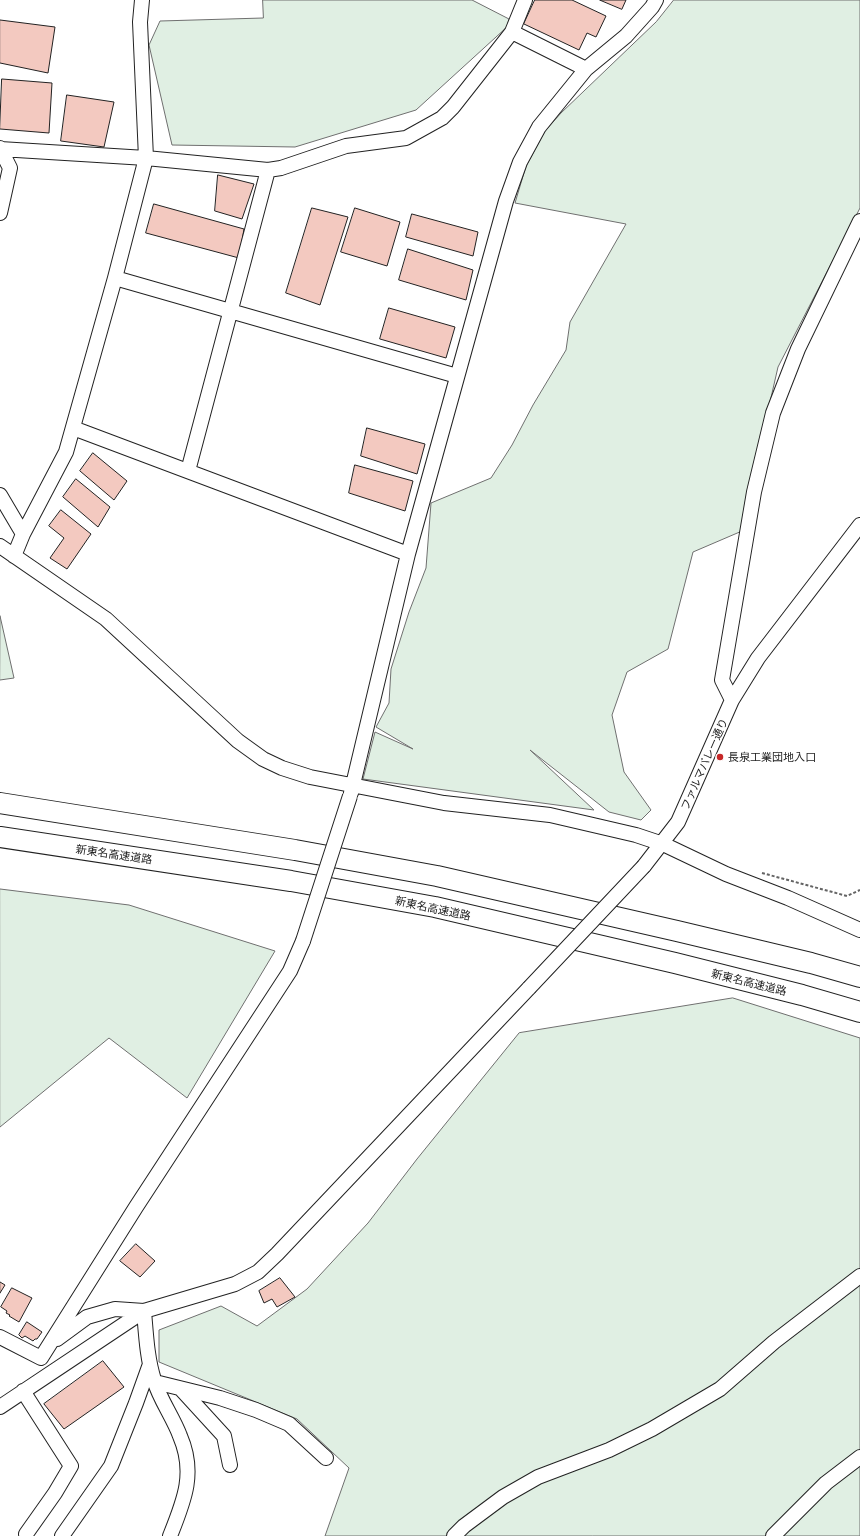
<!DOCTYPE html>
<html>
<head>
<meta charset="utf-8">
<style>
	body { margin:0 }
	canvas { display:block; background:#fff }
</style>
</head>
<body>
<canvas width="860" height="1536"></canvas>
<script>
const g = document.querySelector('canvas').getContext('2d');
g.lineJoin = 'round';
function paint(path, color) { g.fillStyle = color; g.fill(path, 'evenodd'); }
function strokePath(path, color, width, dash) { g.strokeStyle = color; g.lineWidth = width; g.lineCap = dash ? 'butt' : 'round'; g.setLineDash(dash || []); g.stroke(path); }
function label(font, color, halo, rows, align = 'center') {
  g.font = font + ' Georgia,"Noto Sans JP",serif'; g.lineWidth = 3; g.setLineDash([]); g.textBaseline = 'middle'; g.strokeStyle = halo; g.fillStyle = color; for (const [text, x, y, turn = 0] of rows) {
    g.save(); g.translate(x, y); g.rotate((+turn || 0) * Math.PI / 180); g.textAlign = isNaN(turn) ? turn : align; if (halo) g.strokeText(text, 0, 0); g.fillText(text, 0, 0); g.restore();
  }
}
const green = new Path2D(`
	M263 0H472L509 19 507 27 416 110 295 147 172 145 149 45 160 21 263 18Z
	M674 0H860V208L778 367 742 524V531L693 552 668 649 627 672 612 715 624 772 651 810 641 820 609 812 530 750 594 810 363 779 375 732 413 749 376 727 389 703 391 669 409 612 426 568 431 503 491 478 512 445 533 405 566 350 570 322 626 224 515 203 526 166 545 131 561 113 656 22Z
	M0 616 14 678 0 680Z
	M0 889 129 905 275 951 187 1098 109 1038 0 1127Z
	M733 998 860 1038V1536H325L349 1468 297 1419 159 1362V1330L221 1306 257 1326 307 1289 368 1223 417 1159 519 1033Z`);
paint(green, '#e0efe3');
strokePath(green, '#6f6f6f', 1);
const building = new Path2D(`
	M535 0H572L606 16 596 37 587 33 579 50 524 24Z
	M600 0H626L622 9Z
	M0 20 55 27 48 73 0 63Z
	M2 79 52 83 49 133 0 129Z
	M67 95 114 102 104 147 61 141Z
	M218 175 254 184 242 219 215 211Z
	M154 204 244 229 239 258 146 233Z
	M312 208 348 217 320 305 286 293Z
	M355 208 400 222 387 266 341 252Z
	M412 214 478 232 473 256 406 237Z
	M408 249 473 270 466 300 399 280Z
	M389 308 455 327 446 358 380 339Z
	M367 428 425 444 417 474 361 456Z
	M93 453 127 481 114 500 80 471Z
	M355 465 413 481 405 511 349 493Z
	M76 479 110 507 98 527 63 497Z
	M61 510 91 534 67 569 50 558 64 538 49 526Z
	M136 1244 155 1261 140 1277 120 1261Z
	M280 1278 295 1297 277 1307 272 1299 264 1303 259 1291Z
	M0 1282 5 1285 0 1293Z
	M12 1288 32 1298 19 1322 9 1316 10 1315 6 1313 7 1311 1 1307Z
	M27 1322 42 1332 37 1339H35L33 1341 25 1336 22 1338 19 1335Z
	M103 1361 124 1387 64 1429 44 1404Z`);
paint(building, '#f3c9c0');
strokePath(building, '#222', 1);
const minor = new Path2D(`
	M512 32 586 69
	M0 148 10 168 0 213
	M0 149 146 158 268 170 281 168 346 146 406 138 442 118 453 107 512 32 525 0
	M115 278 457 376
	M73 428 408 554
	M188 471 268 170
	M0 495 23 534
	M0 546 106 619 238 741 263 759 282 768 310 777 444 803 550 815 636 835 663 844 726 874 788 898 860 930
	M14 556 23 534 66 452 115 278 146 158 140 22 142 0
	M732 700 722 680 754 492 773 413 798 349 860 221
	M351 793 408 554 506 201 520 162 539 127 586 69 626 36 652 7 656 0
	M644 866 678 822 732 700 758 658 860 525
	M0 1337 41 1358 136 1207 290 971 303 941
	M57 1339 87 1317 115 1309 144 1311C146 1334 147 1358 154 1380 160 1400 173 1417 180 1436 196 1473 184 1501 170 1536
	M155 1382 220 1398 256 1410 289 1424 326 1458
	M181 1389 224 1436 230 1465
	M23 1391 71 1466 55 1493 26 1534
	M0 1407 144 1311 235 1284 258 1272 277 1254 529 988
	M62 1536 111 1466 136 1403 150 1364
	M454 1536 464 1526 503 1497 538 1477 609 1450 652 1429 720 1389 774 1342 860 1276
	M773 1536 826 1483 860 1457`);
const highway = new Path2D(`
	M0 803 295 850 437 876 677 931 811 963 860 977
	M0 837 291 881 435 907 675 963 802 995 860 1012`);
strokePath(minor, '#222', 16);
strokePath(highway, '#222', 22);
strokePath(new Path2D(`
	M762 873 847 896 860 890`), '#646464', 2, [3, 2]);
strokePath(minor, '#fff', 14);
strokePath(highway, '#fff', 20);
const minorBridge = new Path2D(`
	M303 941 350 796
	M529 988 644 866`);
strokePath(minorBridge, '#222', 16, []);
strokePath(minorBridge, '#fff', 14);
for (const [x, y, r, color] of [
	[720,757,4,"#c62828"]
]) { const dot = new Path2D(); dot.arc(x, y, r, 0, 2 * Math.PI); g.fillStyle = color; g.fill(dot); strokePath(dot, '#fff', 1.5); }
label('11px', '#222', '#fff', [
	["長泉工業団地入口",728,757]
], 'left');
label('11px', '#222', '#fff', [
	["ファルマバレー通り",704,764,-66],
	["新東名高速道路",114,854,8],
	["新東名高速道路",433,908,12],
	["新東名高速道路",749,982,14]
]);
</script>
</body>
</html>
